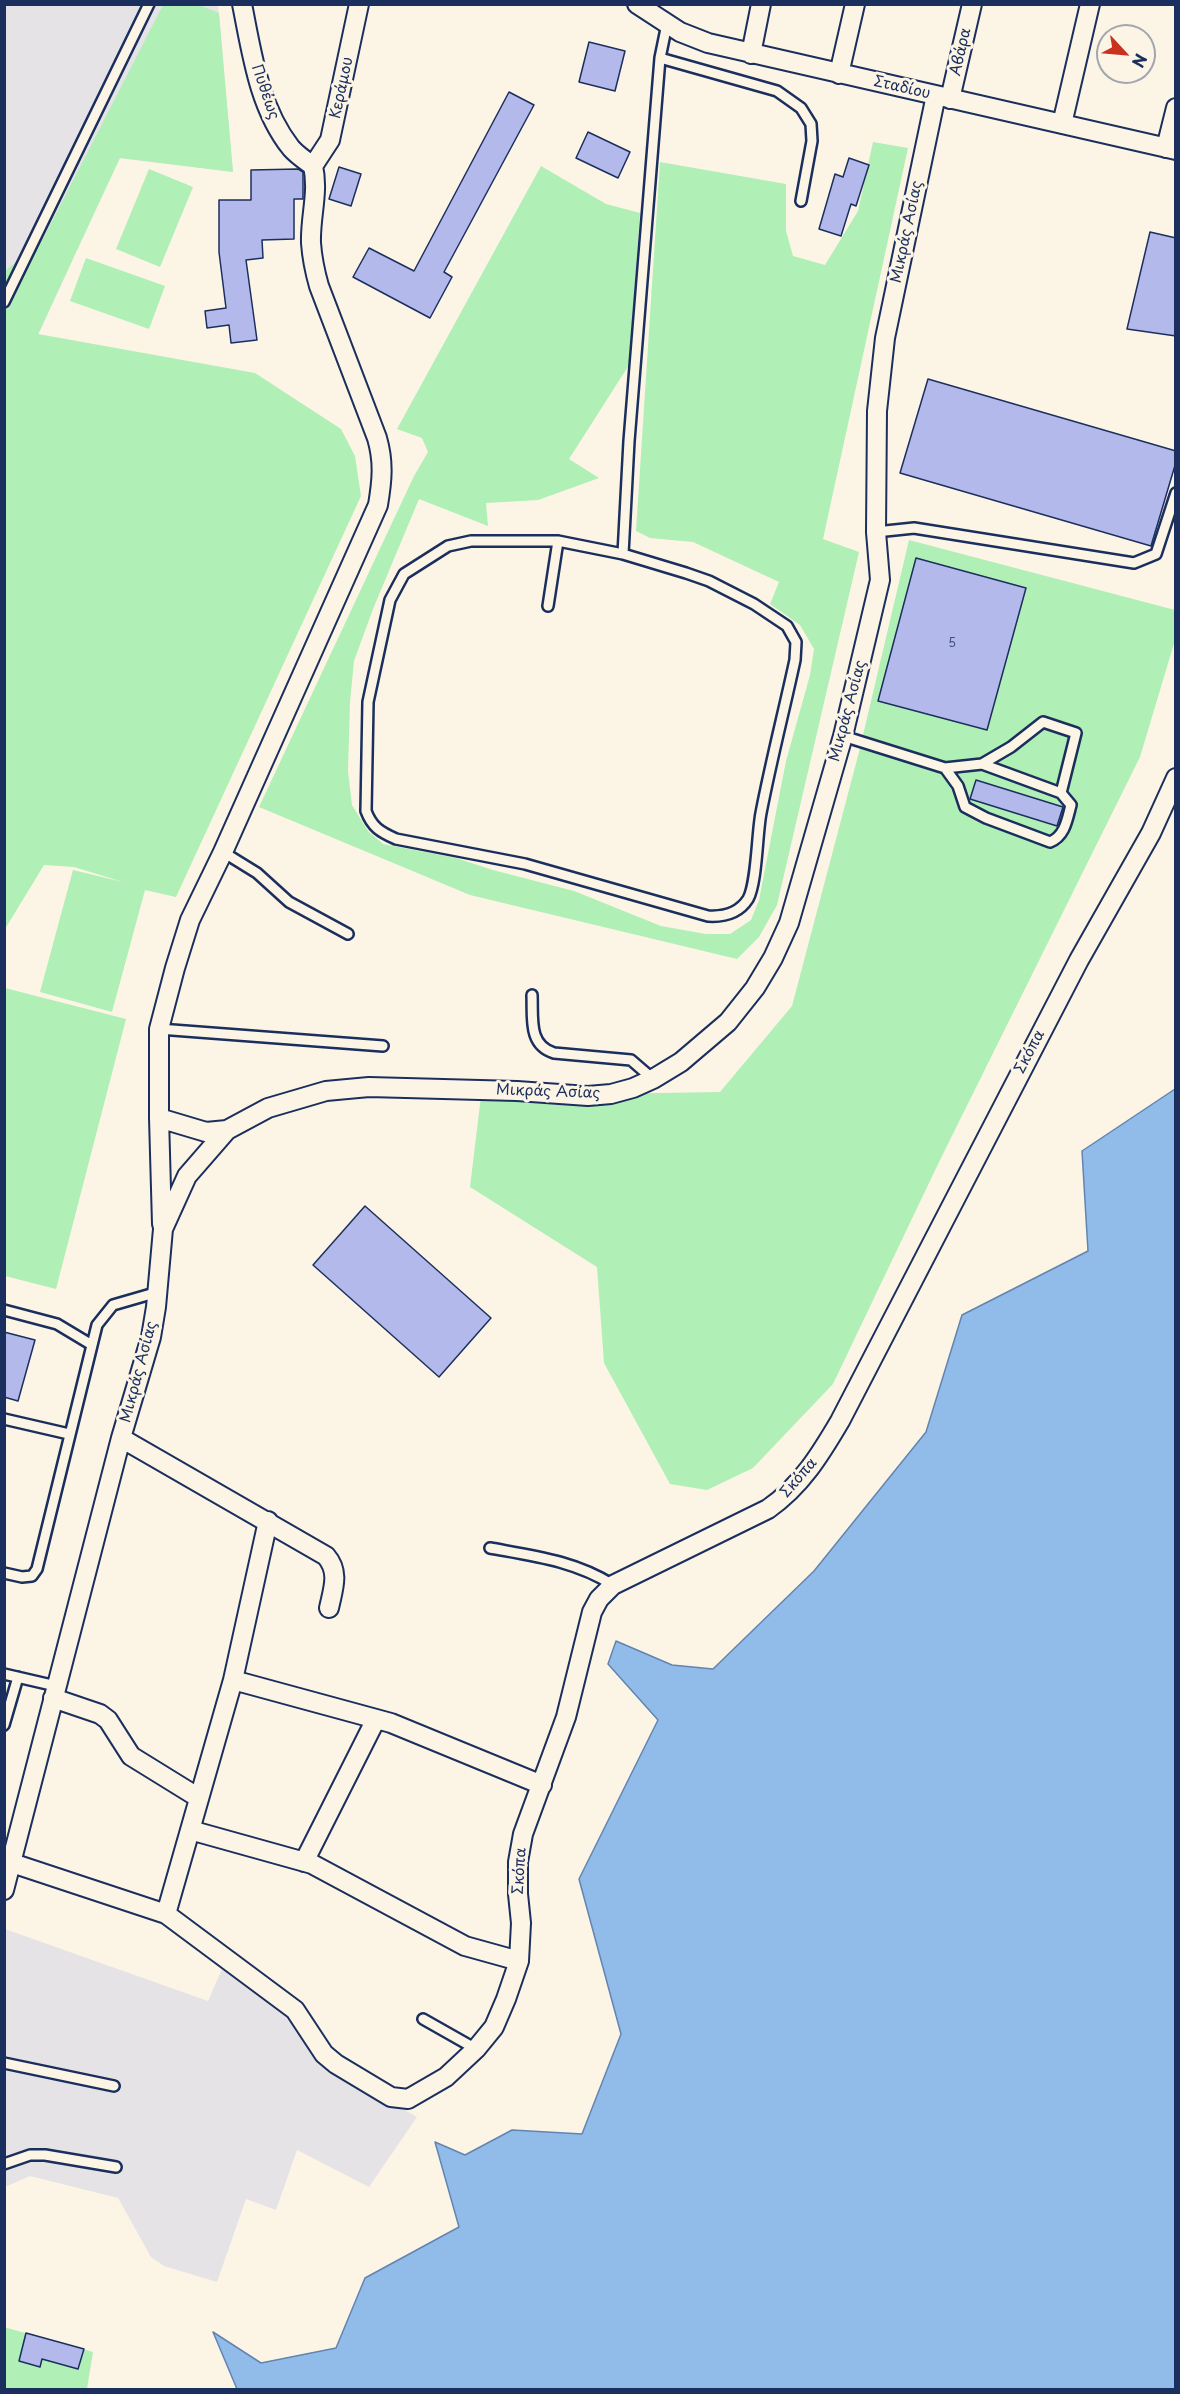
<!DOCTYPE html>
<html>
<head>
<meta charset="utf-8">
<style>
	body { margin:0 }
	#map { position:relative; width:1180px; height:2394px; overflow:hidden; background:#fcf5e5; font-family:"Playpen Sans",sans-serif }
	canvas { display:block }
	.frame { position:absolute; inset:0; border:6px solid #1b2f5e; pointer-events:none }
	.north { position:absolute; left:1096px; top:24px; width:60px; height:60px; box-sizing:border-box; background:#fcf5e5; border:2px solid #a2a6af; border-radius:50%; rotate:116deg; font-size:16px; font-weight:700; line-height:24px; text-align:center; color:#1b2f5e }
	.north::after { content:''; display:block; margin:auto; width:21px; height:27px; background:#c8321e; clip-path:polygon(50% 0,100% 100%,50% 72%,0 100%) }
</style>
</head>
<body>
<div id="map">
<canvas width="1180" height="2394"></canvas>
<div class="frame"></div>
<div class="north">N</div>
</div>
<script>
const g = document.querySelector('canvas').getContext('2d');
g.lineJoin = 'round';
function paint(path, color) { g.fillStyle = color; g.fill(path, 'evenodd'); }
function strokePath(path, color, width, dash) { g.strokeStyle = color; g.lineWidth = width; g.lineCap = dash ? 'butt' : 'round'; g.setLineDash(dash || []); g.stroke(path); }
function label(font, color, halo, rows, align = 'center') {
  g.font = font + ' "Playpen Sans",sans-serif'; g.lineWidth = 6; g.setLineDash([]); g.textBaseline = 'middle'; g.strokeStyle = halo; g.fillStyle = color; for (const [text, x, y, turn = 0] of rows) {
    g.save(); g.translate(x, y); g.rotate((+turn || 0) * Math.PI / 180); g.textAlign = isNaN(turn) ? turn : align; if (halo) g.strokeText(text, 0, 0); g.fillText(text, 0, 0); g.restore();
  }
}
paint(new Path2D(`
	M5 5H218L233 172 119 158 5 408Z
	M5 1929 208 2001 222 1969 287 2009 305 2043 329 2065 417 2117 369 2187 297 2150 276 2210 246 2199 217 2282 164 2266 151 2257 118 2198 30 2176 5 2187Z`), '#e6e3e7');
paint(new Path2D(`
	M163 5H199L219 13 233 172 120 158 38 334 255 373 341 429 355 456 361 496 176 897 145 890 112 1012 40 992 73 870 123 882 74 867 44 865 5 929 4 272 43 239Z
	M873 142 908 148 823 539 859 552 777 905 759 937 737 959 470 895 259 807 414 476 428 452 422 438 397 429 541 166 606 204 640 213 629 365 569 459 599 478 538 500 486 503 488 526 419 499 373 609 354 661 350 702 348 771 352 805 368 831 383 844 456 858 493 870 574 891 661 926 706 934H730L751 920 759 900 786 761 810 675 814 649 800 625 770 604 779 582 693 542 650 538 636 531 660 162 786 184V231L793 256 825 265 858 211Z
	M149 169 193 187 160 267 116 249Z
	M86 258 165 286 149 329 70 301Z
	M909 540 1175 610V640L1140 757 940 1160 833 1384 753 1468 707 1490 670 1484 604 1363 597 1267 470 1187 481 1096 720 1092 792 1006 859 752Z
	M5 988 126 1019 56 1289 5 1276Z
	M4 2327 93 2352 87 2389H5Z`), '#b0efb6');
const water = new Path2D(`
	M1175 1089V2389H237L213 2332 261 2363 336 2348 365 2278 459 2227 435 2142 465 2155 512 2130 582 2134 621 2034 579 1879 658 1720 608 1664 616 1641 672 1665 713 1669 814 1571 926 1432 962 1315 1088 1251 1082 1151Z`);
paint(water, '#91bce9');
strokePath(water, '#6284b1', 1.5);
const building = new Path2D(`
	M589 42 625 51 615 91 579 82Z
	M509 92 534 105 444 272 452 277 430 318 353 277 369 248 414 271Z
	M588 132 630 152 618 178 576 158Z
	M849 158 869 165 856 206 851 204 841 236 819 229 835 174 843 177Z
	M339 167 361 174 351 206 329 199Z
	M298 169 303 172V199H294V239L262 240 263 258 246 260 257 340 231 343 229 325 207 328 205 311 226 308 219 252V200H251V170Z
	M1150 232 1176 238V336L1127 329Z
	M928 379 1176 451V462L1151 546 900 473Z
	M916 558 1026 588 987 730 878 701Z
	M976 780 1063 807 1057 826 970 799Z
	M365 1206 491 1318 439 1377 313 1265Z
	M4 1332 35 1340 18 1401 4 1397Z
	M26 2333 84 2349 78 2369 42 2359 40 2367 19 2361Z`);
paint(building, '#b3baeb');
strokePath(building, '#1b2f5e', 1.5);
const lane = new Path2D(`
	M660 58 777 91 801 108 811 124 812 141 801 201
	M4 302 149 4
	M876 532 914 528 1134 563 1156 554 1176 493
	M471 541H558L623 554 686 573 709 581 754 604 787 626 796 642 795 660C784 711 771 761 761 813 757 833 757 883 748 899 739 913 724 917 708 916L525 864 396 839C380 832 372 827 366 811L368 702 390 600 404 574 448 546Z
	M623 554 629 441 660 58 667 24
	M548 606 558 541
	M843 736 945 768 982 764 1011 747 1043 722 1076 733 1061 793
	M945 768 958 786 965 807 986 818 1050 842C1065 836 1067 820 1071 805L1061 793 982 764
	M223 852 257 873 289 902 348 934
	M532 995C533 1018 528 1045 554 1053L631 1060 653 1079
	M159 1029 383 1046
	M4 1310 57 1324 92 1345
	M4 1419 69 1434
	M490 1548C534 1556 575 1561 613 1585
	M4 1573 22 1577 32 1576 37 1569 97 1325 113 1305 158 1292
	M4 1674 56 1686
	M4 1725 18 1677
	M423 2019 476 2049
	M4 2063 114 2086
	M4 2164 30 2155H45L116 2167`);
const street = new Path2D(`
	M242 4C252 54 259 108 291 148 297 155 306 161 313 166
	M637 4 680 32 708 43 1176 150
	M751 54 761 4
	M839 74 855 4
	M950 99 972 4
	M1062 124 1090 4
	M1166 148 1176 108
	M313 166 330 140 359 4
	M159 1118 206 1132 227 1130
	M162 1224 159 1118V1029L175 968 190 920 223 852 378 505C382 481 384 462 377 438L319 286C315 272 312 257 311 243 310 217 319 192 313 166
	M121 1438 326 1556C340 1572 333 1589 329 1608
	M233 1680 391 1723 542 1785
	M53 1698 100 1714 108 1720 131 1756 199 1798
	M190 1830 312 1864 465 1946 519 1961
	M304 1862 376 1719
	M12 1863 166 1914 295 2010 324 2054 336 2064 391 2097 408 2099 446 2077 476 2049 494 2027 506 1999 519 1961 521 1923 518 1894V1862L523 1834 566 1717 592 1612 599 1599 613 1585 768 1509C801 1486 820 1455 840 1421L1079 960 1151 833 1176 778
	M4 1890 121 1438 151 1337 156 1307 163 1229 187 1176 227 1130 268 1108 326 1091 369 1087 517 1091 588 1096 611 1094 633 1088 653 1079 681 1062 728 1022 755 988 773 958 789 923 843 736 880 580 876 532 877 411 885 338 936 95
	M166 1914 233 1680 268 1521`);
strokePath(lane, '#1b2f5e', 14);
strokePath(street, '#1b2f5e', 22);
strokePath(lane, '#fcf5e5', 9);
strokePath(street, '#fcf5e5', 18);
label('12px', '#415281', null, [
	["5",952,644]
]);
label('15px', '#1b2f5e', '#fcf5e5', [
	["Αβάρα",961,52,-77],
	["Κεράμου",342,88,-78],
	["Σταδίου",902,88,13],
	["Πυθέως",265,92,71],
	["Μικράς Ασίας",907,232,-78],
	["Μικράς Ασίας",848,711,-75],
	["Σκόπα",1030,1052,-62],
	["Μικράς Ασίας",548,1092,2],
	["Μικράς Ασίας",139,1372,-75],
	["Σκόπα",799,1478,-49],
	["Σκόπα",520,1871,-86]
]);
</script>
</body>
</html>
